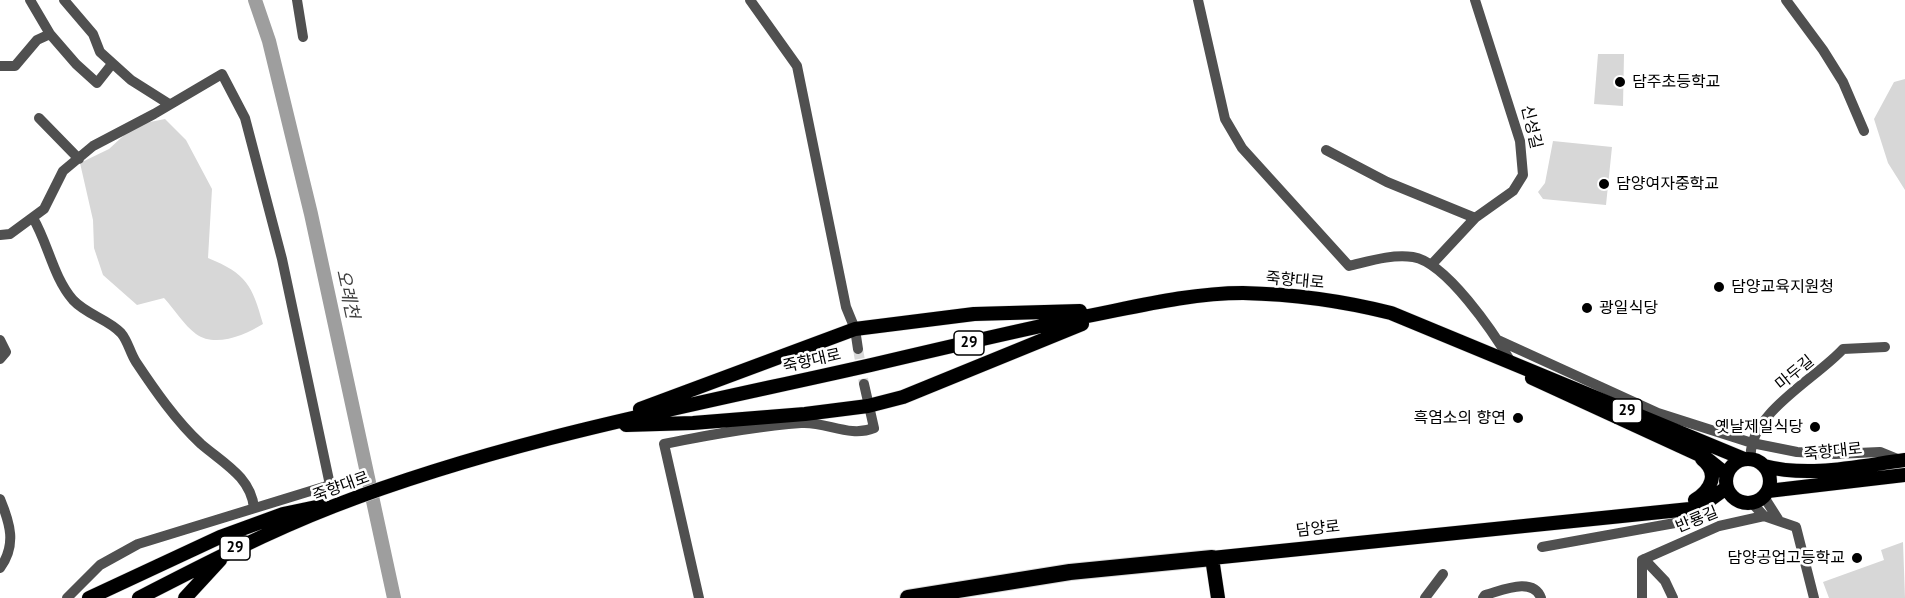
<!DOCTYPE html>
<html>
<head>
<meta charset="utf-8">
<style>
	body { margin:0 }
	canvas { display:block; background:#fff }
</style>
</head>
<body>
<canvas width="1905" height="598"></canvas>
<script>
const g = document.querySelector('canvas').getContext('2d');
g.lineJoin = 'round';
function paint(path, color) { g.fillStyle = color; g.fill(path, 'evenodd'); }
function strokePath(path, color, width, dash) { g.strokeStyle = color; g.lineWidth = width; g.lineCap = dash ? 'butt' : 'round'; g.setLineDash(dash || []); g.stroke(path); }
function label(font, color, halo, rows, align = 'center') {
  g.font = font + ' "PT Sans","Noto Sans KR",sans-serif'; g.lineWidth = 5; g.setLineDash([]); g.textBaseline = 'middle'; g.strokeStyle = halo; g.fillStyle = color; for (const [text, x, y, turn = 0] of rows) {
    g.save(); g.translate(x, y); g.rotate((+turn || 0) * Math.PI / 180); g.textAlign = isNaN(turn) ? turn : align; if (halo) g.strokeText(text, 0, 0); g.fillText(text, 0, 0); g.restore();
  }
}
paint(new Path2D(`
	M1598 54H1624L1623 106 1594 104Z
	M1905 79V190L1888 163 1874 119 1894 82Z
	M165 119 186 140 212 189 208 258C247 274 252 285 263 324 245 335 215 348 196 334 184 325 174 309 164 298L137 305 103 275 94 248 93 220 80 163 109 149 135 125Z
	M1553 141 1612 147 1606 205 1543 199 1538 192 1545 183Z
	M1903 542 1905 598H1829L1823 582 1884 560 1881 550Z`), '#d7d7d7');
strokePath(new Path2D(`
	M255 0 269 41 311 214 394 598`), '#9e9e9e', 14);
strokePath(new Path2D(`
	M858 349 864 384`), '#d9d9d9', 10, [10, 5]);
const major = new Path2D(`
	M1532 378 1706 458 1726 474
	M640 409 855 329 974 314 1080 311
	M626 425 693 423 805 414 868 406 903 397 1082 324
	M1726 481a22 22 0 1 1 44 0a22 22 0 1 1-44 0Z
	M1764 466C1810 478 1859 466 1905 460
	M1768 491 1905 475
	M1695 500C1711 490 1720 473 1702 459
	M89 598 220 537 283 514 321 506
	M139 598C203 565 267 532 334 506 508 439 690 406 871 365 943 348 1015 331 1088 316 1139 306 1191 293 1243 293 1293 294 1343 301 1391 313L1744 459
	M185 598 220 560
	M1218 598 1212 558 1690 509 1700 507 1726 488`);
const highway = new Path2D(`
	M908 598 1070 572 1212 558`);
strokePath(major, '#dbdbdb', 15);
strokePath(highway, '#dbdbdb', 18);
strokePath(new Path2D(`
	M30 0 50 34 76 64 97 83 112 64
	M64 0 93 34 100 52 131 80 169 104
	M297 0 303 37
	M750 0 797 66 846 307 855 329 858 349
	M1198 0 1225 119 1242 148 1349 266C1370 261 1391 254 1413 257 1446 262 1494 333 1511 362
	M1786 0 1823 50 1843 82 1864 131
	M0 66H15L37 40 50 34
	M39 118 79 159
	M1326 150 1387 182 1475 218
	M33 218C48 243 53 277 73 300 87 315 108 319 121 333 128 341 130 353 136 362 154 389 176 421 201 444 223 463 251 477 254 508
	M0 235 10 234 44 209 63 171 93 146 154 114 222 74 245 118 282 259 330 485 138 544 100 565 67 598
	M1433 263 1475 218 1513 191 1523 175 1520 141 1475 0
	M0 340 6 352 0 359
	M1498 340 1658 413 1752 443 1797 452 1835 454 1880 452 1902 461
	M1751 459C1746 415 1817 378 1843 349L1885 347
	M1764 497 1778 519
	M0 499C10 523 17 545 0 568
	M1752 503 1764 516 1796 527 1814 598
	M1542 547 1686 521 1693 517 1698 507
	M1644 559 1665 581 1673 598
	M699 598 664 444C709 435 756 426 801 423 826 421 849 438 874 428L864 384
	M1425 598 1443 574
	M1483 598 1485 595C1501 591 1533 576 1541 598
	M1642 598V560L1719 526 1764 516`), '#505050', 10);
strokePath(major, '#000', 14);
strokePath(highway, '#000', 16);
for (const [x, y, r, color] of [
	[1620,82,6,"#000"],
	[1604,184,6,"#000"],
	[1719,287,6,"#000"],
	[1587,308,6,"#000"],
	[1518,418,6,"#000"],
	[1815,427,6,"#000"],
	[1857,558,6,"#000"]
]) { const dot = new Path2D(); dot.arc(x, y, r, 0, 2 * Math.PI); g.fillStyle = color; g.fill(dot); strokePath(dot, '#fff', 2); }
for (const [x, y, w] of [
	[969,343,30],
	[1627,411,30],
	[235,548,30]
]) { const box = new Path2D(); box.roundRect(x - w / 2, y - 12, w, 24, 4.5); g.fillStyle = '#fff'; g.fill(box); strokePath(box, '#000', 1.5); }
label('bold 15px', '#000', null, [
	["29",969,343],
	["29",1627,411],
	["29",235,548]
]);
label('16px', '#000', '#fff', [
	["담주초등학교",1632,82],
	["담양여자중학교",1616,184],
	["담양교육지원청",1731,287],
	["광일식당",1599,308],
	["흑염소의 향연",1506,418,"right"],
	["옛날제일식당",1803,427,"right"],
	["담양공업고등학교",1845,558,"right"]
], 'left');
label('16px', '#000', '#fff', [
	["신성길",1531,127,77],
	["죽향대로",1295,281,5],
	["죽향대로",812,361,-13],
	["마두길",1795,373,-39],
	["죽향대로",1833,452,-6],
	["죽향대로",341,487,-20],
	["반룡길",1697,520,-22],
	["담양로",1318,529,-6]
]);
label('italic 18px', '#3f3f3f', '#fff', [
	["오례천",347,294,78]
]);
</script>
</body>
</html>
